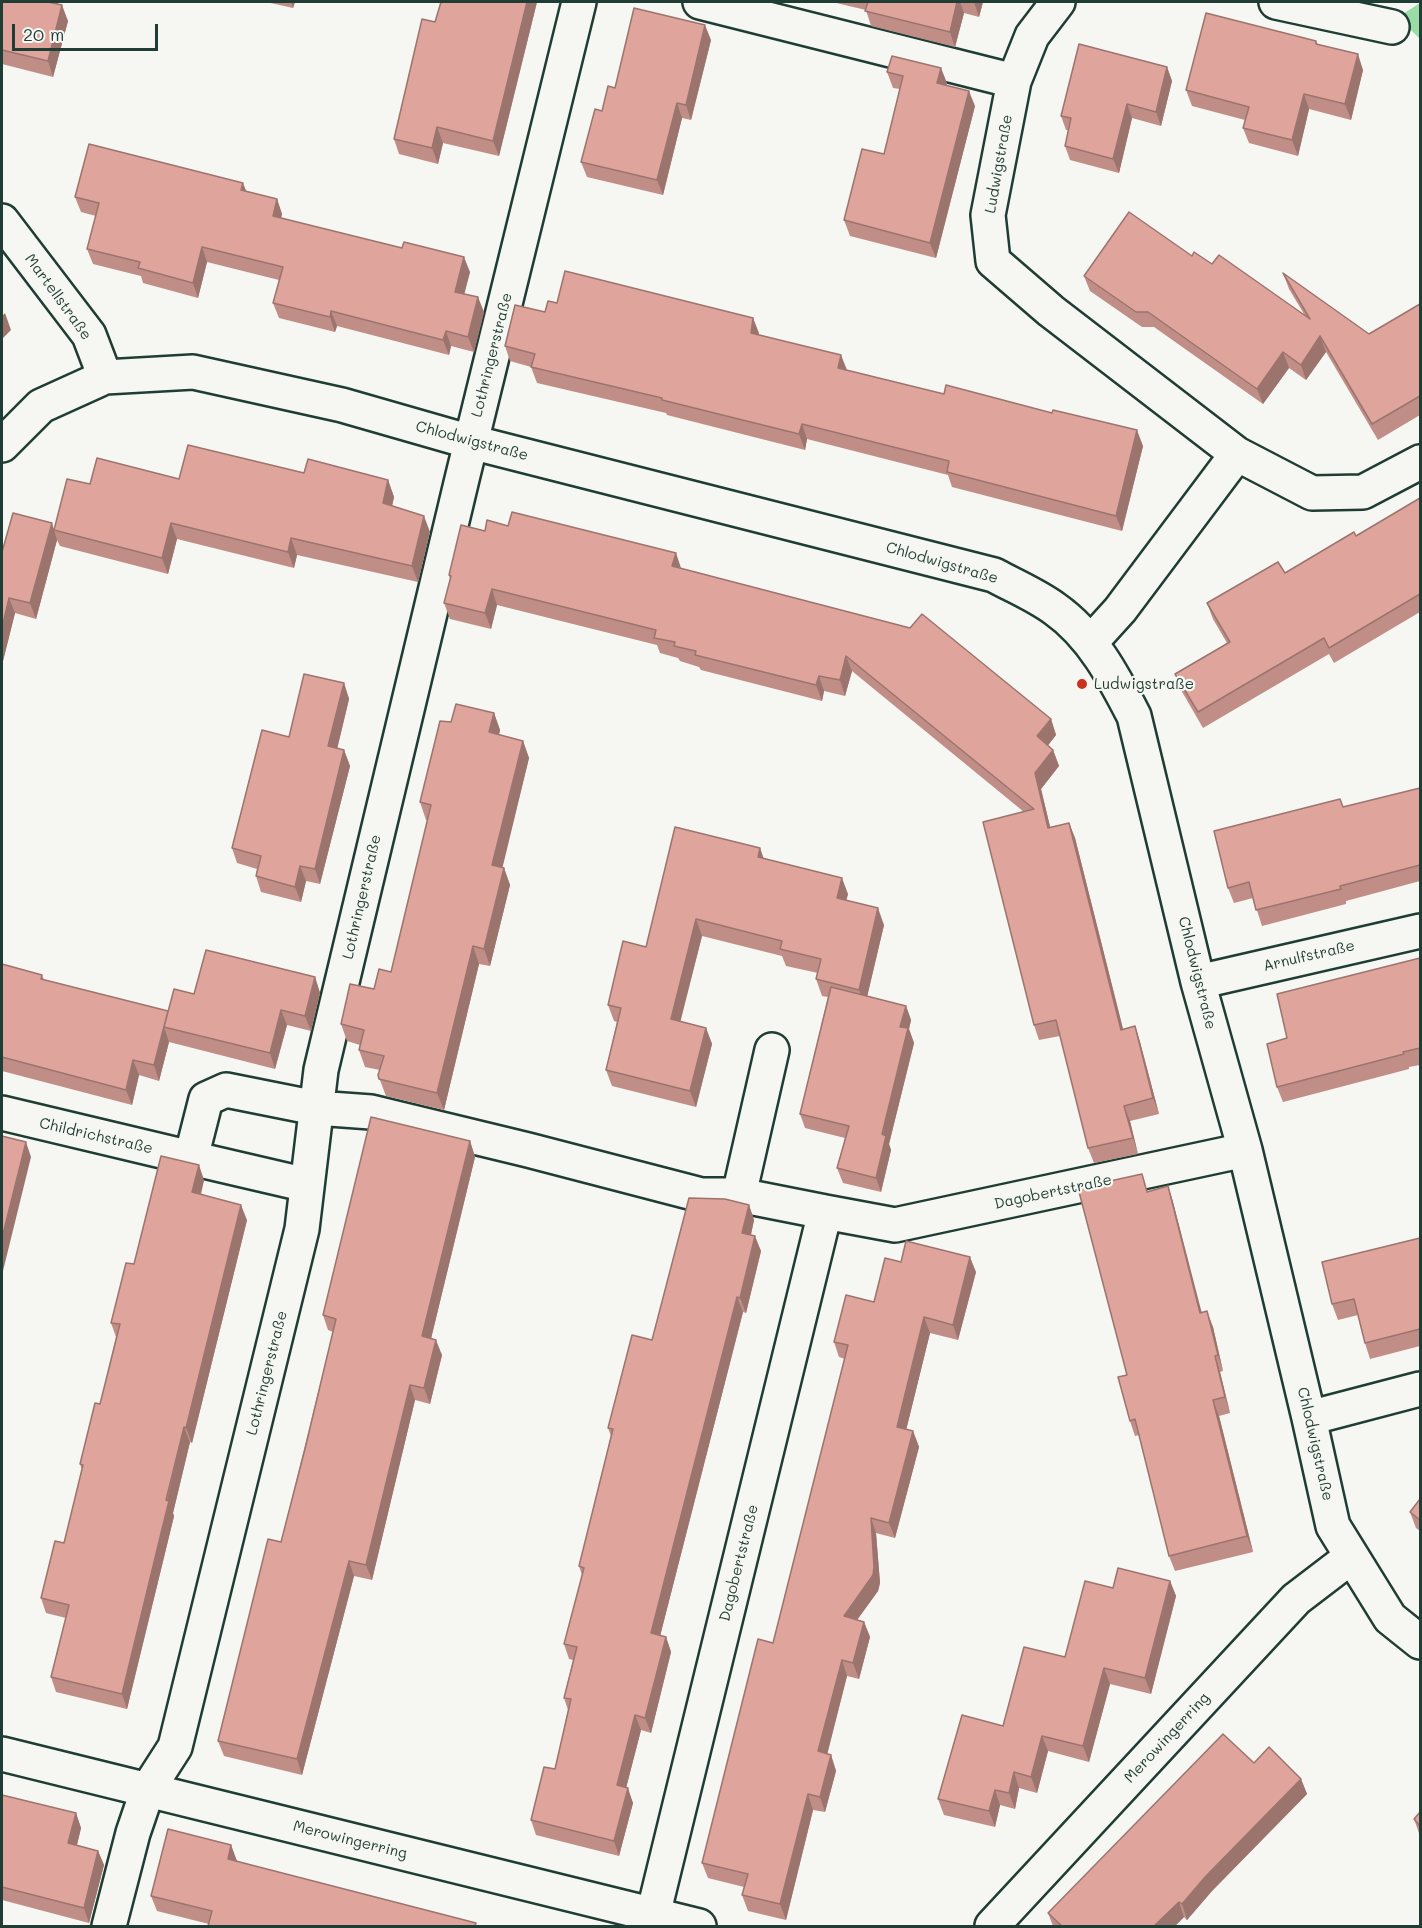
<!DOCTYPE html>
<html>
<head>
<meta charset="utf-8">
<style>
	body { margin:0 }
	#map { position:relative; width:1422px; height:1928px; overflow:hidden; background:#f6f6f2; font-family:Mali,sans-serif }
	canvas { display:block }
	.frame { position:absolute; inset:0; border:3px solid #1f3d34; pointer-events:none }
	.scale { position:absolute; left:12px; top:24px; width:146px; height:27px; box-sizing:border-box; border:3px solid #1f3d34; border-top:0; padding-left:8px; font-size:18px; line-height:21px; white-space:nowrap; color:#1f3d34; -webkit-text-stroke:4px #f6f6f2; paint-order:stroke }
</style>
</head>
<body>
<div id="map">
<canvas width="1422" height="1928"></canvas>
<div class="frame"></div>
<div class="scale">20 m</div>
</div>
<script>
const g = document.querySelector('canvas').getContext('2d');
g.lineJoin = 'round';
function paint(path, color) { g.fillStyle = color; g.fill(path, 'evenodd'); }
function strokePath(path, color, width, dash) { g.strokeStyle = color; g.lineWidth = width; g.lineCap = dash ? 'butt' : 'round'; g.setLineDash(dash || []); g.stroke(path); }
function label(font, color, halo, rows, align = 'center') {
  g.font = font + ' Mali,sans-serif'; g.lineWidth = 4.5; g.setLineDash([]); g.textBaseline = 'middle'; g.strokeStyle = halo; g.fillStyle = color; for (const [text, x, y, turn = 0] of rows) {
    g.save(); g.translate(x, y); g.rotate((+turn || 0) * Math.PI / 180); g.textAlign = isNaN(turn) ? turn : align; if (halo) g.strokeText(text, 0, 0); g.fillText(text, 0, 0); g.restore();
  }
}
paint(new Path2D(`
	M1420 3V39L1398 17Z`), '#9adca6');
const minor = new Path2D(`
	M700 2 1014 81
	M1058 2 1032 36 1014 81 988 215 993 261 1051 311 1237 454 1312 493 1363 492 1420 462
	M1276 2 1392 27
	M2 221 89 335 105 377
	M2 445 41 406 105 377 193 372 342 405 471 442 994 575C1014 586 1036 595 1055 609 1092 635 1114 677 1134 716L1198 982 1245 1150 1309 1418 1333 1526 1390 1618 1420 1642
	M1091 642 1120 610 1237 454
	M1198 982 1420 931
	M772 1050 739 1195 825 1212
	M2 1113 191 1158 206 1099 226 1090 316 1108 371 1112 528 1150 701 1195H739
	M191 1158 307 1185
	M1309 1418 1420 1389
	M2 1754 699 1926
	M653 1915 825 1212 895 1225 1245 1150
	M109 1926 133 1833 148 1789 175 1747 302 1229 321 1070 462 479 579 2
	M992 1926 1296 1599 1351 1557`);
strokePath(minor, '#1f3d34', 38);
strokePath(minor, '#f6f6f2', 33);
paint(new Path2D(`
	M2 2H58L57 4 68 21 53 77 2 64Z
	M266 2H295L293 8Z
	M537 2 499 156 443 143 438 164 399 154 394 139 435 22Z
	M832 2H983L979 17 964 13 955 47 871 26 866 10Z
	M711 40 691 120 682 118 663 195 587 177 581 162 602 111 615 88Z
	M1316 41 1318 45 1363 70 1351 120 1309 109 1298 156 1249 143 1243 128 1245 120 1192 106 1186 90Z
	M1167 67 1172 81 1161 126 1132 118 1119 173 1070 160 1065 146 1068 130H1066L1061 116Z
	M887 72 947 83 946 85 975 106 936 258 850 236 844 220 884 154 900 89 893 88Z
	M246 191 277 199 282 214 281 218 470 272 464 294 484 312 474 352 451 346 449 355 337 326 335 332 279 318 273 303 279 280 207 262 198 298 143 283 141 276 93 264 87 249 96 216 81 212 75 197Z
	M1192 256 1212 264 1304 314 1289 289 1283 273 1369 334 1420 304V415L1378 440 1326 352 1306 380 1289 368 1263 404 1154 327H1142L1090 291 1084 276Z
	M557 303 753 318 759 335 847 370 1143 446 1122 531 952 487 948 475 807 439 805 450 667 415 666 413 537 383 531 367 510 361 505 346 545 312Z
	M304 473 388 480 394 497 392 506 430 532 418 582 297 555 294 568 177 539 168 574 60 546 57 540 36 619 15 613 2 665V552L54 528 90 484Z
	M1420 498V612L1334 663 1329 654 1203 728 1181 690 1175 674 1227 643 1213 619 1207 603 1285 573 1356 536Z
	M485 531 681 569 1051 719 1056 735 1048 745 1053 750 1059 766 1041 789 1050 827 1069 823 1075 838 1123 1029 1135 1026 1140 1042 1159 1114 1130 1121 1138 1154 1094 1163 1088 1148 1060 1036 1039 1040 1034 1025 1024 812 852 671 845 696 824 691 822 701 701 670 699 667 680 661 678 658 660 653 657 645 497 605 491 629 450 619 444 603 450 579 449 575Z
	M344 683 349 699 337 749 344 750 350 766 320 884 306 881 301 902 261 892 256 876 257 869 237 863 232 848 289 737Z
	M494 713 500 730 499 735 523 741 529 758 502 867 504 868 510 885 490 966 479 964 444 1110 386 1096 378 1075 380 1070 365 1067 359 1050 360 1045 347 1041 341 1024 391 972 428 820H426L420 802 451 722Z
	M1420 788V881L1346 901V904L1262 926 1253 898 1234 903 1228 888 1343 807Z
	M760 848 763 858 848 894 846 900 884 925 867 996 906 1006 911 1020 909 1029 914 1043 889 1144 891 1150 881 1192 843 1183 837 1168 845 1138 805 1128 800 1114 828 997 822 996 816 979 818 973 786 966 782 956 702 936 680 1021 706 1028 712 1044 696 1107 612 1086 606 1070 617 1022 614 1021 608 1005 646 947Z
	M1420 958V1065L1409 1067V1069L1283 1102 1277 1087 1287 1038Z
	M2 964 42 975 44 980 168 1011 194 994 315 977 320 993 311 1031 287 1025 275 1069 169 1042 159 1081 139 1075 132 1105 2 1071Z
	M470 1141 475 1157 431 1339 442 1355 430 1404 415 1400 372 1580 354 1576 302 1775 224 1756 218 1741 281 1542 333 1332 328 1330 323 1315Z
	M204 1180 201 1195 247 1220 192 1443 190 1442 173 1513 174 1516 168 1541 127 1709 56 1692 51 1677 66 1618 46 1613 41 1598 64 1543 82 1470 80 1464 100 1404 116 1337 111 1323 134 1264Z
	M1168 1186 1173 1202 1201 1313 1213 1327 1223 1371 1220 1372 1230 1413 1219 1416 1253 1552 1175 1571 1169 1556 1139 1435 1135 1436 1130 1421 1127 1375 1148 1191Z
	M749 1205 754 1220 751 1235 761 1251 746 1313 743 1312 660 1636 666 1637 671 1652 651 1733 641 1730 626 1788 633 1803 619 1856 536 1835 531 1820 555 1769 568 1710 564 1698 573 1660 569 1659 564 1644 582 1575 579 1566 611 1436 608 1428 652 1340Z
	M1420 1238V1346L1370 1359 1365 1343 1358 1315 1338 1320 1332 1304Z
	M901 1262 976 1272 958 1340 930 1333 906 1430 913 1431 919 1447 895 1538 876 1533 880 1583 878 1591 857 1620 864 1622 870 1637 859 1679 847 1676 827 1754 831 1755 836 1771 825 1812 813 1810 786 1920 748 1911 742 1895 744 1887 708 1878 702 1863 773 1643 845 1359 839 1357 834 1342 874 1302Z
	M1420 1499V1531L1416 1528 1410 1512Z
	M1170 1581 1176 1596 1151 1694 1110 1684 1089 1762 1048 1751 1037 1793 1019 1788 1015 1809 1000 1805 995 1827 944 1815 938 1799 1065 1657 1113 1588Z
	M1254 1763 1301 1779 1307 1794 1212 1891 1187 1920 1184 1917 1175 1926H1053L1048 1913Z
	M2 1795 76 1813 81 1828 77 1845 98 1851 104 1865 89 1923 2 1900Z
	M1420 1812V1836L1414 1819Z
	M231 1845 237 1862 209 1924 157 1911 151 1896Z`), '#c08e87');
paint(new Path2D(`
	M48 2H58L54 18Z
	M291 2H295L293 8Z
	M527 2H537L499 156 493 141Z
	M957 2H960L964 13 955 47 950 32Z
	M974 2H983L979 17Z
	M62 5 68 21 53 77 48 61Z
	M705 25 711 40 691 120 686 105Z
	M1358 54 1363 70 1351 120 1345 104Z
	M1167 67 1172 81 1161 126 1156 112Z
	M941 68 947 83 943 98 937 83Z
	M969 91 975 106 936 258 930 243Z
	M1304 94 1309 109 1298 156 1292 140Z
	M677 103 682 118 663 195 657 180Z
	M1127 104 1132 118 1119 173 1113 159Z
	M437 127 443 143 438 164 432 148Z
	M243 183 249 198 241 190Z
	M277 199 282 214 278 231 273 216Z
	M202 247 207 262 198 298 193 283Z
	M464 257 470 272 461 307 455 292Z
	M478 297 484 312 474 352 468 337Z
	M331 311 337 326 335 332 330 317Z
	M5 313 11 330 2 339V316Z
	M753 318 759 333 756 348 751 333Z
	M446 331 451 346 449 355 443 340Z
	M1320 336 1326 352 1306 380 1301 365Z
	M1283 352 1289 368 1263 404 1257 389Z
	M841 355 847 370 838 368Z
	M802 424 807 439 805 450 799 434Z
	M1137 430 1143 446 1122 531 1116 516Z
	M388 480 394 497 389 520 383 503Z
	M424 516 430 532 418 582 412 566Z
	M52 523 57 540 36 619 30 603Z
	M171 523 177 539 168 574 162 558Z
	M291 538 297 555 294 568 288 552Z
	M676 553 681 568 672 566Z
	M492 589 497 605 491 629 485 613Z
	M9 598 15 613 2 665V628Z
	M846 656 852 671 845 696 840 680Z
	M819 676 824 691 822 701 816 685Z
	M344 683 349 699 334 762 328 746Z
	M494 713 500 730 495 749 489 732Z
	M1051 719 1056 735 1043 752 1037 736Z
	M523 741 529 758 499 882 492 865Z
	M344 750 350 766 320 884 315 869Z
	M1053 750 1059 766 1041 789 1054 843 1048 828 1035 773Z
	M1069 823 1075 838 1127 1045 1121 1030Z
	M760 848 766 865 758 857Z
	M300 866 306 881 301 902 295 887Z
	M504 868 510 885 490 966 484 949Z
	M842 878 848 894 843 914 837 898Z
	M878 908 884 925 865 1006 859 990Z
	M696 919 702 936 677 1035 671 1019Z
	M473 946 479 964 444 1110 437 1093Z
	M315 977 320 993 311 1031 305 1016Z
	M906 1006 911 1020 909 1029 914 1043 889 1144 891 1150 881 1192 876 1178 900 1027Z
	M281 1010 287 1025 275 1069 270 1053Z
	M168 1011 164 1027 169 1042 159 1081 154 1065Z
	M1135 1026 1140 1042 1159 1114 1153 1098Z
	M706 1028 712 1044 696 1107 690 1091Z
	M133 1060 139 1075 132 1105 126 1090Z
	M1124 1106 1130 1121 1138 1154 1133 1138Z
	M470 1141 475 1157 428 1351 422 1336Z
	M26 1142 31 1157 2 1275V1238Z
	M199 1165 204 1180 197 1208 192 1192Z
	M1168 1186 1173 1202 1206 1329 1200 1313Z
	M241 1205 247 1220 192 1443 186 1428Z
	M749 1205 754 1220 748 1248 742 1233Z
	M755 1236 761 1251 746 1313 740 1298Z
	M970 1257 976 1272 958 1340 953 1325Z
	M737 1297 743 1312 657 1648 651 1633Z
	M1207 1311 1213 1327 1223 1371 1218 1355Z
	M924 1317 930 1333 903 1443 897 1427Z
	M436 1340 442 1355 430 1404 424 1388Z
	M1215 1356 1220 1372 1230 1413 1225 1397Z
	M410 1385 415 1400 372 1580 366 1565Z
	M1213 1400 1219 1416 1253 1552 1247 1536Z
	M184 1427 190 1442 173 1513 174 1516 127 1709 122 1694Z
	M913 1431 919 1447 895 1538 889 1523Z
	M871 1518 876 1533 880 1583 878 1591 849 1631 844 1616Z
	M349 1561 354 1576 302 1775 297 1759Z
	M1170 1581 1176 1596 1151 1694 1145 1678Z
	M864 1622 870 1637 859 1679 853 1663Z
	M666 1637 671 1652 651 1733 645 1718Z
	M842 1660 847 1676 824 1767 818 1751Z
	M1104 1668 1110 1684 1089 1762 1083 1746Z
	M635 1715 641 1730 623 1800 617 1785Z
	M1042 1736 1048 1751 1037 1793 1031 1777Z
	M831 1755 836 1771 825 1812 820 1797Z
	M1014 1772 1019 1788 1015 1809 1009 1793Z
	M1301 1779 1307 1794 1212 1891 1187 1920 1182 1904 1206 1876Z
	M628 1788 633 1803 619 1856 614 1841Z
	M995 1790 1000 1805 995 1827 989 1811Z
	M808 1794 813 1810 786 1920 780 1904Z
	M76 1813 81 1828 74 1857 68 1843Z
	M231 1845 237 1861 234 1875 228 1859Z
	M98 1851 104 1865 89 1923 84 1908Z
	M1179 1902 1184 1917 1175 1926H1154Z`), '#9c746e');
const building = new Path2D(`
	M2 2H48L62 5 48 61 2 50Z
	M441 2H527L493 141 437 127 432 148 394 139 422 19 435 22Z
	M868 2H957L950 32 865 11Z
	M634 8 705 25 686 105 677 103 657 180 581 162 595 109 602 111 608 86 615 88Z
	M1206 13 1316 41V44L1358 54 1345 104 1304 94 1292 140 1243 128 1249 107 1186 90Z
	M1079 44 1167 67 1156 112 1127 104 1113 159 1065 146 1071 118 1061 116Z
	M892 56 941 68 937 83 969 91 930 243 844 220 862 149 884 154 903 76 887 72Z
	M89 144 243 183 241 190 277 199 273 216 402 248 404 242 464 257 455 292 478 297 468 337 446 331 443 340 331 311 330 317 273 303 283 267 202 247 193 283 138 268 140 262 87 249 99 203 75 197Z
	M1129 212 1192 256 1194 252 1212 264 1219 255 1310 319 1283 273 1369 334 1420 304V396L1372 424 1320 336 1301 365 1283 352 1257 389 1148 312H1136L1084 276Z
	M565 271 753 318 751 333 841 355 838 368 944 394 946 385 1052 413 1053 410 1137 430 1116 516 947 472 949 461 802 424 799 434 662 400V398L531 367 535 354 505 346 515 305 545 312 548 301 557 303Z
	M188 445 304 473 308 459 388 480 383 503 424 516 412 566 291 538 288 552 171 523 162 558 54 530 67 479 90 484 97 458 179 479Z
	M1420 498V594L1329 648 1324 638 1198 712 1175 674 1230 642 1207 603 1278 562 1285 573 1354 532 1356 536Z
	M512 512 676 553 672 566 910 628 922 614 1051 719 1037 736 1053 750 1035 773 1048 828 1069 823 1121 1030 1135 1026 1153 1098 1124 1106 1133 1138 1088 1148 1056 1020 1034 1025 983 822 1034 809 846 656 840 680 819 676 816 685 695 655 696 651 674 646 675 642 654 638 656 630 492 589 485 613 444 603 451 576 449 575 461 525 485 531 487 520 508 526Z
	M13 513 52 523 30 603 9 598 2 628V552Z
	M304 674 344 683 328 746 344 750 315 869 300 866 295 887 256 876 261 856 232 848 262 730 289 737Z
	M456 704 494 713 489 732 523 741 492 865 504 868 484 949 473 946 437 1093 379 1079 378 1075 384 1056 359 1050 364 1030 341 1024 350 984 374 989 379 969 391 972 431 805 420 802 440 721 451 722Z
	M1420 788V865L1340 886 1341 889 1256 910 1249 882 1228 888 1214 831 1340 799 1343 807Z
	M675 827 760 848 758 857 842 878 837 898 878 908 859 990 816 979 821 959 780 949 782 941 696 919 671 1019 706 1028 690 1091 606 1070 621 1008 608 1005 623 941 646 947Z
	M206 950 315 977 305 1016 281 1010 270 1053 164 1027 174 989 194 994Z
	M1420 958V1048L1403 1052 1404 1054 1277 1087 1267 1044 1287 1038 1277 994Z
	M2 964 42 975 41 979 168 1011 154 1065 133 1060 126 1090 2 1057Z
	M831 987 906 1006 900 1027 908 1028 882 1134 886 1136 876 1178 837 1168 849 1126 800 1114Z
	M371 1117 470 1141 422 1336 436 1340 424 1388 410 1385 366 1565 349 1561 297 1759 218 1741 268 1539 281 1542 305 1449 336 1319 323 1315Z
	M2 1136 26 1142 2 1238Z
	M161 1156 199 1165 192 1192 241 1205 186 1428 184 1427 166 1500 169 1501 163 1525 122 1694 51 1677 69 1605 41 1598 55 1541 64 1543 83 1465 80 1464 95 1403 100 1404 120 1324 111 1323 126 1263 134 1264Z
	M1142 1174 1147 1192 1168 1186 1200 1313 1207 1311 1218 1355 1215 1356 1225 1397 1213 1400 1247 1536 1169 1556 1135 1419 1130 1421 1118 1377 1127 1375 1078 1188Z
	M689 1198 725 1199 749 1205 742 1233 755 1236 740 1298 737 1297 651 1633 666 1637 645 1718 635 1715 617 1785 628 1788 614 1841 531 1820 544 1767 555 1769 571 1699 564 1698 577 1647 564 1644 584 1568 579 1566 613 1429 608 1428 632 1335 652 1340Z
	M1420 1238V1329L1365 1343 1354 1299 1332 1304 1322 1262Z
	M906 1241 970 1257 953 1325 924 1317 897 1427 913 1431 889 1523 871 1518 874 1567 873 1575 844 1616 864 1622 853 1663 842 1660 818 1751 831 1755 820 1797 808 1794 780 1904 742 1895 748 1874 702 1863 758 1639 773 1643 848 1345 834 1342 846 1295 874 1302 885 1258 901 1262Z
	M1420 1499V1520L1410 1512Z
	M1118 1568 1170 1581 1145 1678 1104 1668 1083 1746 1042 1736 1031 1777 1014 1772 1009 1793 995 1790 989 1811 938 1799 962 1715 1003 1726 1024 1647 1065 1657 1085 1581 1113 1588Z
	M1223 1734 1254 1763 1269 1747 1301 1779 1206 1876 1182 1904 1179 1902 1154 1926H1062L1048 1913Z
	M2 1795 76 1813 68 1843 98 1851 84 1908 2 1887Z
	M1420 1812V1826L1414 1819Z
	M168 1829 231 1845 228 1859 476 1923 475 1926H208L212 1911 151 1896Z`);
paint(building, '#dfa59d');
strokePath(building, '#9c746e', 1.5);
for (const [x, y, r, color] of [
	[1082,684,6,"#c8321e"]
]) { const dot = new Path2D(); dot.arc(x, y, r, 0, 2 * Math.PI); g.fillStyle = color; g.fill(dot); strokePath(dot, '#f6f6f2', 2); }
label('15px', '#1f3d34', '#f6f6f2', [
	["Ludwigstraße",999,164,-80],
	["Martellstraße",58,297,54],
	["Lothringerstraße",492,355,-76],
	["Chlodwigstraße",472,441,15],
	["Chlodwigstraße",942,563,16],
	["Lothringerstraße",362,897,-77],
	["Arnulfstraße",1309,956,-13],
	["Chlodwigstraße",1197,973,76],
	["Childrichstraße",96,1136,13],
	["Dagobertstraße",1053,1192,-12],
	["Lothringerstraße",267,1373,-76],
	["Chlodwigstraße",1315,1444,77],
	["Dagobertstraße",739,1563,-76],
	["Merowingerring",1167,1738,-47],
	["Merowingerring",350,1840,14]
]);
label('15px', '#1f3d34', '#f6f6f2', [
	["Ludwigstraße",1094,684]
], 'left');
</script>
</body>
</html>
